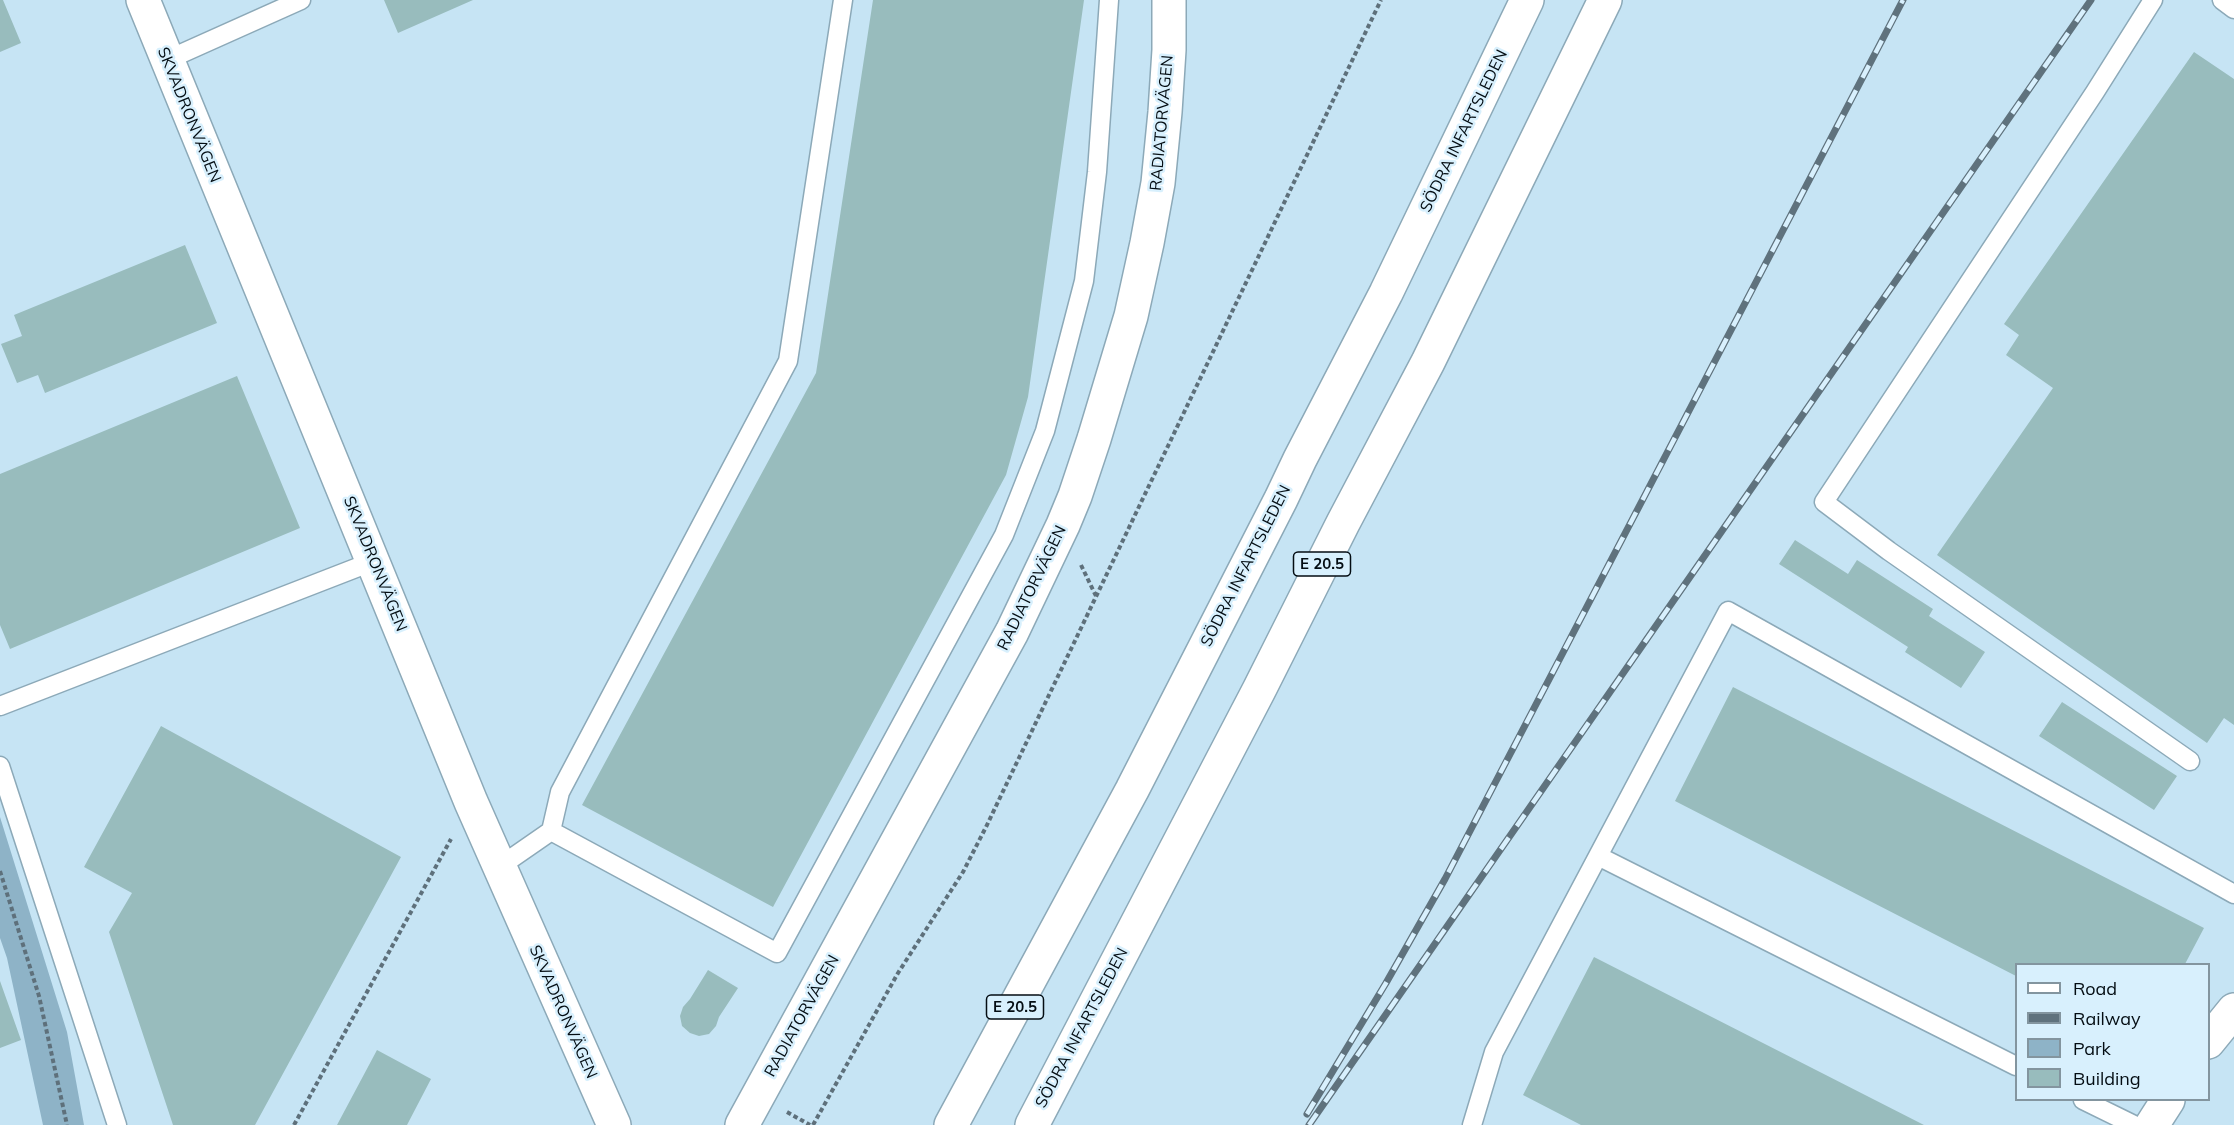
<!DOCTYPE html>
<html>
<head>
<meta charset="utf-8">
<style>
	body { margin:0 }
	#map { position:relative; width:2234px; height:1125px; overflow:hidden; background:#c6e4f4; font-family:Mulish,sans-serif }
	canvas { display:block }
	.legend { position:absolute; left:2015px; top:963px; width:195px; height:138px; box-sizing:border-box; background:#d8f0fd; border:2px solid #83959f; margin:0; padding:8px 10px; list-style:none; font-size:18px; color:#040d13 }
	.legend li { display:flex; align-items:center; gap:12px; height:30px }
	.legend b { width:30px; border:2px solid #83959f }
</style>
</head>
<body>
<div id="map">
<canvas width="2234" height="1125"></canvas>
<ul class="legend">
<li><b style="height:8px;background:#fff"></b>Road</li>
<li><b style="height:8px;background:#5f727d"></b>Railway</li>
<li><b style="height:16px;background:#8eb3c7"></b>Park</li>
<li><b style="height:16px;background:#98bcbd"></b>Building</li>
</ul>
</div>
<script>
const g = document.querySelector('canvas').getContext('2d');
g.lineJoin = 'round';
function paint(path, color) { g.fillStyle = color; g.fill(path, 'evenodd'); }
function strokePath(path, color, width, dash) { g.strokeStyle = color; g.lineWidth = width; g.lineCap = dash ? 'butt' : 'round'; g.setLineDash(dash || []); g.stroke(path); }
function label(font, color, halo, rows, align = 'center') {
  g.font = font + ' Mulish,sans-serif'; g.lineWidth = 5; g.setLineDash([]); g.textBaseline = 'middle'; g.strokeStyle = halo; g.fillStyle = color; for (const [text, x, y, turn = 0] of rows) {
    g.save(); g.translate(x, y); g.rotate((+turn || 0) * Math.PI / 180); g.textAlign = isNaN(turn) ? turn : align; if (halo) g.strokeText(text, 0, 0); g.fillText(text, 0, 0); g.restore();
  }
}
paint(new Path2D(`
	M0 817 67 1032 84 1125H43L7 958 0 938Z`), '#8eb3c7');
paint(new Path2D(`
	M0 0H3L21 43 0 52Z
	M384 0H473L398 33Z
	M873 0H1084L1028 397 1006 475 773 907 582 805 816 373Z
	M2194 52 2234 79V725L2224 718 2207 743 1937 555 2053 388 2006 355 2019 335 2004 324Z
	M185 245 217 323 45 393 38 375 17 383 1 344 22 336 14 315Z
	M237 376 300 528 10 649 0 625V474Z
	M1795 540 1848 574 1857 560 1933 609 1929 616 1985 652 1961 688 1905 652 1908 647 1779 564Z
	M1733 687 2204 928 2185 964H2016V976L1675 801Z
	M2062 702 2177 776 2154 810 2039 736Z
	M161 726 401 857 255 1125H173L109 932 132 893 84 867Z
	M1594 957 1924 1125H1581L1523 1095Z
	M708 970 738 988 719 1017 716 1026 709 1034 699 1036 690 1033 682 1026 680 1016 683 1007 690 999Z
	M0 981 21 1040 0 1048Z
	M377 1050 431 1079 407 1125H337Z`), '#98bcbd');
const service = new Path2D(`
	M2153 0 2095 92 1824 502 1889 551 2190 761
	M2222 0 2234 9
	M167 60 301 0
	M0 706 374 561
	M0 766 117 1125
	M551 831 560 792 788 361 843 0
	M499 867 551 831 777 953 1004 535 1045 431 1084 281 1097 172 1109 0
	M2016 1066 1598 856 1728 611 2234 894
	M2083 1100 2134 1125
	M1472 1125 1494 1052 1598 856`);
const minor = new Path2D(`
	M143 0 471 802 614 1125
	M2208 1042 2234 1010
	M2152 1125 2168 1100`);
const tertiary = new Path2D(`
	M742 1125 1012 632 1063 525 1075 496 1094 439 1131 316 1147 243 1158 183 1165 112 1169 50V0`);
const primary = new Path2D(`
	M951 1125 1132 790 1281 499 1300 459 1386 293 1527 0
	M1032 1125 1259 690 1343 523 1428 362 1605 0`);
strokePath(service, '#8ca9b8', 21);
strokePath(minor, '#8ca9b8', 36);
strokePath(tertiary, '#8ca9b8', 36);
strokePath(primary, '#8ca9b8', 36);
strokePath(new Path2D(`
	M1081 565 1096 596
	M0 871 39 996 67 1125
	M787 1112 810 1125
	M294 1125 451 839
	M813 1125 898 973 963 872 986 827 1381 0`), '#5e707b', 4, [4.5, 3]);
strokePath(service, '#fff', 18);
strokePath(minor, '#fff', 33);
strokePath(tertiary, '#fff', 33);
strokePath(primary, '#fff', 33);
const rail = new Path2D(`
	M1307 1114 1386 983 1445 879 1903 0
	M1309 1125 2091 0`);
strokePath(rail, '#5f727d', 7);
strokePath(rail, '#d8f0fd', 4.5, [14]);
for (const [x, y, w] of [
	[1322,564,57],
	[1015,1007,57]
]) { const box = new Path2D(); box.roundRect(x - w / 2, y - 12, w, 24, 4.5); g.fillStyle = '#d8f0fd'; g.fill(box); strokePath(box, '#040d13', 1.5); }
label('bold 15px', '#040d13', null, [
	["E 20.5",1322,564],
	["E 20.5",1015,1007]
]);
label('16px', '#040d13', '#d8f0fd', [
	["SKVADRONVÄGEN",189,115,68],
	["RADIATORVÄGEN",1162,123,-85],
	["SÖDRA INFARTSLEDEN",1464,131,-64],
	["SKVADRONVÄGEN",375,564,68],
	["SÖDRA INFARTSLEDEN",1246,566,-63],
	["RADIATORVÄGEN",1032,588,-64],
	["SKVADRONVÄGEN",563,1012,66],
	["RADIATORVÄGEN",802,1016,-61],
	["SÖDRA INFARTSLEDEN",1082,1028,-62]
]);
</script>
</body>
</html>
